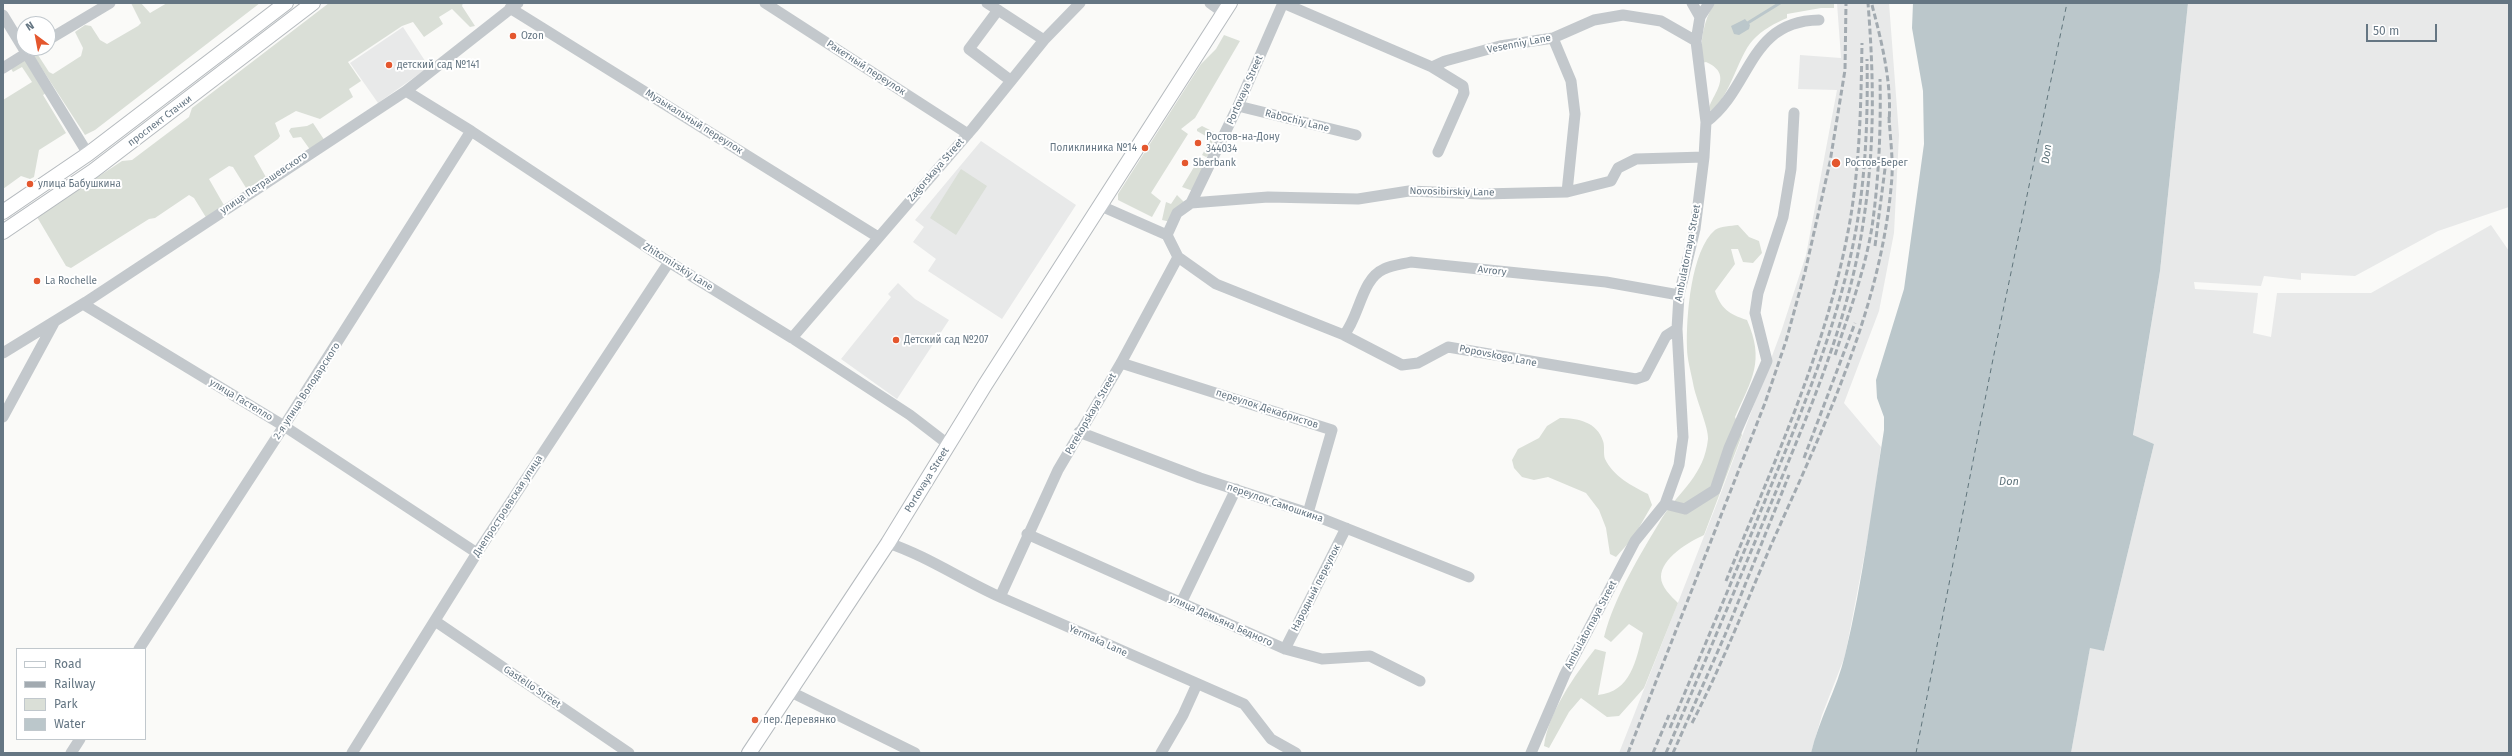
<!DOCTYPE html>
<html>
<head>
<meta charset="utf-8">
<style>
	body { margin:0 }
	#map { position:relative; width:2512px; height:756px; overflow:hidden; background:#fafaf8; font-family:"Fira Sans",sans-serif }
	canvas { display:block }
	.frame { position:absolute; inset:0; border:4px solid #657683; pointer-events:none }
	.legend { position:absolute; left:16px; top:648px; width:130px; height:92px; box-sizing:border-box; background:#fff; border:1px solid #c1c8cd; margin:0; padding:5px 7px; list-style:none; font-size:12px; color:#657683 }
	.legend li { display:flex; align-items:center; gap:8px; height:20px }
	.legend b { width:20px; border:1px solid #c1c8cd }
	.north { position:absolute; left:16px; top:16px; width:40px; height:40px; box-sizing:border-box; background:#fff; border:1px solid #c1c8cd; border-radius:50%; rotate:328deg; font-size:11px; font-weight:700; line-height:16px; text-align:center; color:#657683 }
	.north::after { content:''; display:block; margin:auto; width:14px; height:18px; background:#e4572e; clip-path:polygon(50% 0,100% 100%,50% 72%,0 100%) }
	.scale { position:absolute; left:2366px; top:24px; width:71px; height:18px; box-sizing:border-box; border:2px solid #657683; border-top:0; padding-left:5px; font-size:12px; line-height:14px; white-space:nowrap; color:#657683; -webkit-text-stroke:3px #fff; paint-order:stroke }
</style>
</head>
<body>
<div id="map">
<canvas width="2512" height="756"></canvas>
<div class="frame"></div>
<ul class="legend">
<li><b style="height:5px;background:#fff"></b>Road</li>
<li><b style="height:5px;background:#a2aab0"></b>Railway</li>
<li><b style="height:11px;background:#dadfd7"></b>Park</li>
<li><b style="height:11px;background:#bbc7cb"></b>Water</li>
</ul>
<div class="north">N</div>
<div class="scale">50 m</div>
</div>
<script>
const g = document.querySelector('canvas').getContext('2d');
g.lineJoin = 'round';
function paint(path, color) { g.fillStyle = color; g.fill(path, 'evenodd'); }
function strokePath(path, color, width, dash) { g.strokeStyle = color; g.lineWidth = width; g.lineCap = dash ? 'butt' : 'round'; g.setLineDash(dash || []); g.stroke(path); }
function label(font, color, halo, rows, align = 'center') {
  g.font = font + ' "Fira Sans",sans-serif'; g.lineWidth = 4; g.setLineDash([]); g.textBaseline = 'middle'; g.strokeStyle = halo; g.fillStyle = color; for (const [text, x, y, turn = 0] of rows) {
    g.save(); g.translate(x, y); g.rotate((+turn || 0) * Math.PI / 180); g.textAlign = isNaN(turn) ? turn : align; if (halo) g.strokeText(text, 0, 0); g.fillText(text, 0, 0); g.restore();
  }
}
paint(new Path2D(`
	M1837 3H1889L1899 135 1894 233 1879 311 1844 403 1881 447 1871 521 1845 656 1822 715 1811 753H1619L1719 498 1781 332 1806 255 1837 90 1798 89 1800 55 1841 58Z
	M2188 3H2509V207L2438 231 2355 276 2301 273V280L2264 276 2261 286 2194 282 2195 289 2258 293 2253 333 2271 337 2277 293H2371L2491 225 2509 251V753H2071L2090 647 2104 651 2154 444 2133 436 2160 271Z
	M403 27 429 67 378 103 350 63Z
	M981 141 1076 205 1002 319 928 271 936 259 913 242 924 227 915 220Z
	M898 283 915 299 949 320 897 399 841 359 891 297 888 294Z`), '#e8e9e9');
paint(new Path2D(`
	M131 3H141L150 13 167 3H260L95 130 85 135 33 55H38L49 72 53 74 81 56 83 48 75 32 85 25 91 26 100 40 107 44 138 26 141 23Z
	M329 3H463L462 6 475 26 470 27 452 9 439 17 443 24 424 37 413 22 402 26 348 62 361 81 349 89 353 97 320 119 296 111 275 123 280 136 278 139 254 156 267 179 248 191 233 167 229 166 209 179 225 207 207 219 194 198 189 195 155 218 149 219 71 268 66 266 37 217 122 161 132 160 189 117 192 108Z
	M1714 3H1834V8H1821L1787 14V18C1775 23 1762 30 1753 40 1737 57 1729 103 1708 112 1710 96 1736 75 1706 62L1702 63C1700 40 1703 23 1714 3Z
	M1224 35 1240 41 1195 118 1181 129 1188 134 1151 193 1161 201 1152 217 1118 200V194L1201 64 1216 49Z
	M23 57 48 92 43 95 66 133 39 150 34 177 30 179 21 176 3 189V100L32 82 22 67 13 72 10 67Z
	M313 123 325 141 311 151 301 137 293 138 289 131 291 128 307 126Z
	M1202 126 1214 132 1219 142 1212 154 1206 157 1202 155 1211 139 1197 131V129Z
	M1197 162 1205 170 1193 191 1182 187Z
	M961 169 987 186 956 235 930 218Z
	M1177 195 1186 204 1171 222 1162 220 1166 202 1171 204Z
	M1738 225 1749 237 1759 241 1762 253 1753 263 1743 262 1738 249H1731L1735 264 1715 291C1721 309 1729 314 1747 320 1765 361 1752 379 1735 417L1742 435 1704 535C1689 542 1661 558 1661 577 1661 587 1671 596 1678 603L1644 688 1619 716 1607 717 1581 698 1569 712 1549 748 1544 746C1548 713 1575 675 1595 649L1606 652 1598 695C1631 692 1636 660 1643 633L1629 624 1611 642 1604 637C1615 595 1640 555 1662 518 1680 490 1704 476 1708 439 1709 428 1695 397 1693 383 1691 372 1687 359 1687 348 1686 317 1691 250 1715 230 1720 226 1731 226 1738 225Z
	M1560 418C1578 418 1597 422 1603 441 1605 446 1603 454 1605 459 1613 476 1632 486 1648 494L1652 505 1633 538 1616 557 1610 554 1606 528 1599 510 1586 493 1548 477 1534 480 1522 477 1514 468 1512 460 1518 449 1539 438 1547 426Z`), '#dadfd7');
paint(new Path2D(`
	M1913 3H2188L2160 271 2133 435 2154 444 2104 651 2090 648 2071 753H1811C1819 719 1837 689 1845 655 1863 581 1872 505 1884 430V417L1877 398 1876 380 1904 289 1924 144 1923 91 1912 28Z
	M1745 19 1750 25 1749 29 1739 35 1734 34 1731 26Z`), '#bbc7cb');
strokePath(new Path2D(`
	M1746 24 1780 3`), '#bbc7cb', 3);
strokePath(new Path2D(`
	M1916 753 1992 364 2067 3`), '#60757c', 1, [5, 4]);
const major = new Path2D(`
	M3 212 88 154 286 3
	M3 232 93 171 313 3
	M749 753 888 543 985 385 1230 3`);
strokePath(major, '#b5babe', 16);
strokePath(new Path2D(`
	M765 3 968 134
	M987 3 1044 40
	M1210 3 1224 13
	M1283 3 1432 67 1445 61 1500 46 1553 38 1594 20 1623 15 1661 21 1696 41
	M1692 3 1700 17
	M510 8 878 237
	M998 10 969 49 1010 80
	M3 15 88 154
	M1553 38 1571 81 1575 114 1567 192
	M48 40 110 3
	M1432 67 1463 86 1464 93 1438 152
	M3 68 35 48
	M406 91 471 131 669 262 792 338 910 415 949 445
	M1238 106 1356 135
	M1706 122C1752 88 1748 21 1819 20
	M1191 203 1268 197 1358 199 1409 191 1482 194 1567 192 1611 181 1618 168 1636 159 1704 157
	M1101 206 1167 235
	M1167 235 1177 213 1191 203 1238 106 1283 3
	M1178 257 1216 284 1344 335 1402 365 1418 363 1448 347 1636 379 1645 376 1666 336 1677 329
	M83 304 284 426 477 553
	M1344 335C1360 316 1361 279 1384 269 1392 265 1403 264 1411 262L1606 282 1679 295
	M792 338 973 128 1044 40 1080 3
	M3 353 86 302 406 91 518 3
	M1121 363 1332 430 1308 513
	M3 417 55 321
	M1079 432 1200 478 1308 513 1469 577
	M1665 504 1685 509 1715 490 1729 448 1767 361 1755 313 1758 293 1783 217 1791 169 1794 113
	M1027 534 1285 649 1322 659 1370 656 1420 681
	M888 543C927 556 962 580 1000 597L1244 704 1271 739 1296 753
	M1000 597 1058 470 1121 363 1178 257 1167 235
	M1181 603 1236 489
	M435 621 629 753
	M139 649 284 426 471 131
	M1285 649 1346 528
	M789 691 915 753
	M71 753 80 739
	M352 753 477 553 669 262
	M1161 753 1183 715 1197 684
	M1531 753 1565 674 1635 541 1665 504 1679 465 1683 437 1677 329 1679 295 1695 229 1704 157 1706 122 1696 41 1700 17 1709 3`), '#c3c8cc', 11);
strokePath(major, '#fff', 14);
strokePath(new Path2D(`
	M1872 5C1882 43 1892 83 1889 123
	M1875 246 1886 161
	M1835 355C1849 313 1865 270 1872 227 1879 178 1881 128 1880 79
	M1804 458 1855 323
	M1726 581C1773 464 1828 346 1850 221 1860 162 1861 102 1862 43
	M1692 723C1722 665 1746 603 1772 543 1824 426 1883 305 1892 176 1893 157 1890 136 1889 117
	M1670 728C1704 647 1738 567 1771 486 1806 402 1841 315 1857 224 1866 170 1868 114 1867 59
	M1628 753 1765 403 1786 341 1805 272 1830 162 1845 70 1846 3
	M1653 753 1669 715
	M1666 753C1702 669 1737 585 1772 501 1809 412 1849 320 1863 224 1875 148 1874 79 1868 3
	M1673 753 1725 635 1789 475`), '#a2aab0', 3, [6, 3]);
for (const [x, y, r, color] of [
	[513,36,4,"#e4572e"],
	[389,65,4,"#e4572e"],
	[1198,143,4,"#e4572e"],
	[1145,148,4,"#e4572e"],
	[1185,163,4,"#e4572e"],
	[1836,163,5,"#e4572e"],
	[30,184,4,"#e4572e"],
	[37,281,4,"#e4572e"],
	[896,340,4,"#e4572e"],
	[755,720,4,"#e4572e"]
]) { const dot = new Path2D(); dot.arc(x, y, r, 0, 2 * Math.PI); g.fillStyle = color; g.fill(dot); strokePath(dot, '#fff', 1.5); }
label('10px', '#657683', '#fff', [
	["Ozon",521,36],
	["детский сад №141",397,65],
	["Ростов-на-Дону",1206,137],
	["344034",1206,149],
	["Поликлиника №14",1137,148,"right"],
	["Sberbank",1193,163],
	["Ростов-Берег",1845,163],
	["улица Бабушкина",38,184],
	["La Rochelle",45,281],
	["Детский сад №207",904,340],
	["пер. Деревянко",763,720]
], 'left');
label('10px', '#657683', '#fff', [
	["Vesenniy Lane",1519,44,-11],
	["Ракетный переулок",866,68,33],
	["Portovaya Street",1245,90,-66],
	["проспект Стачки",160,121,-37],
	["Rabochiy Lane",1297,121,14],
	["Музыкальный переулок",694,122,32],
	["Zagorskaya Street",936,170,-49],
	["улица Петрашевского",264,183,-34],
	["Novosibirskiy Lane",1452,192,1],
	["Ambulatornaya Street",1688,253,-79],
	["Zhitomirskiy Lane",678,267,32],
	["Avrory",1492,271,6],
	["Popovskogo Lane",1498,356,11],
	["2-я улица Володарского",307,391,-57],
	["улица Гастелло",241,400,31],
	["переулок Декабристов",1267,409,18],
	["Perekopskaya Street",1091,414,-60],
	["Portovaya Street",927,480,-58],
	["переулок Самошкина",1275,503,19],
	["Днепростроевская улица",508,506,-57],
	["Народный переулок",1316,588,-63],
	["улица Демьяна Бедного",1221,621,24],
	["Ambulatornaya Street",1591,625,-62],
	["Yermaka Lane",1098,641,24],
	["Gastello Street",532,687,34]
]);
label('italic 11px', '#60757c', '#fff', [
	["Don",2047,154,-83],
	["Don",2009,482]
]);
</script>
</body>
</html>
